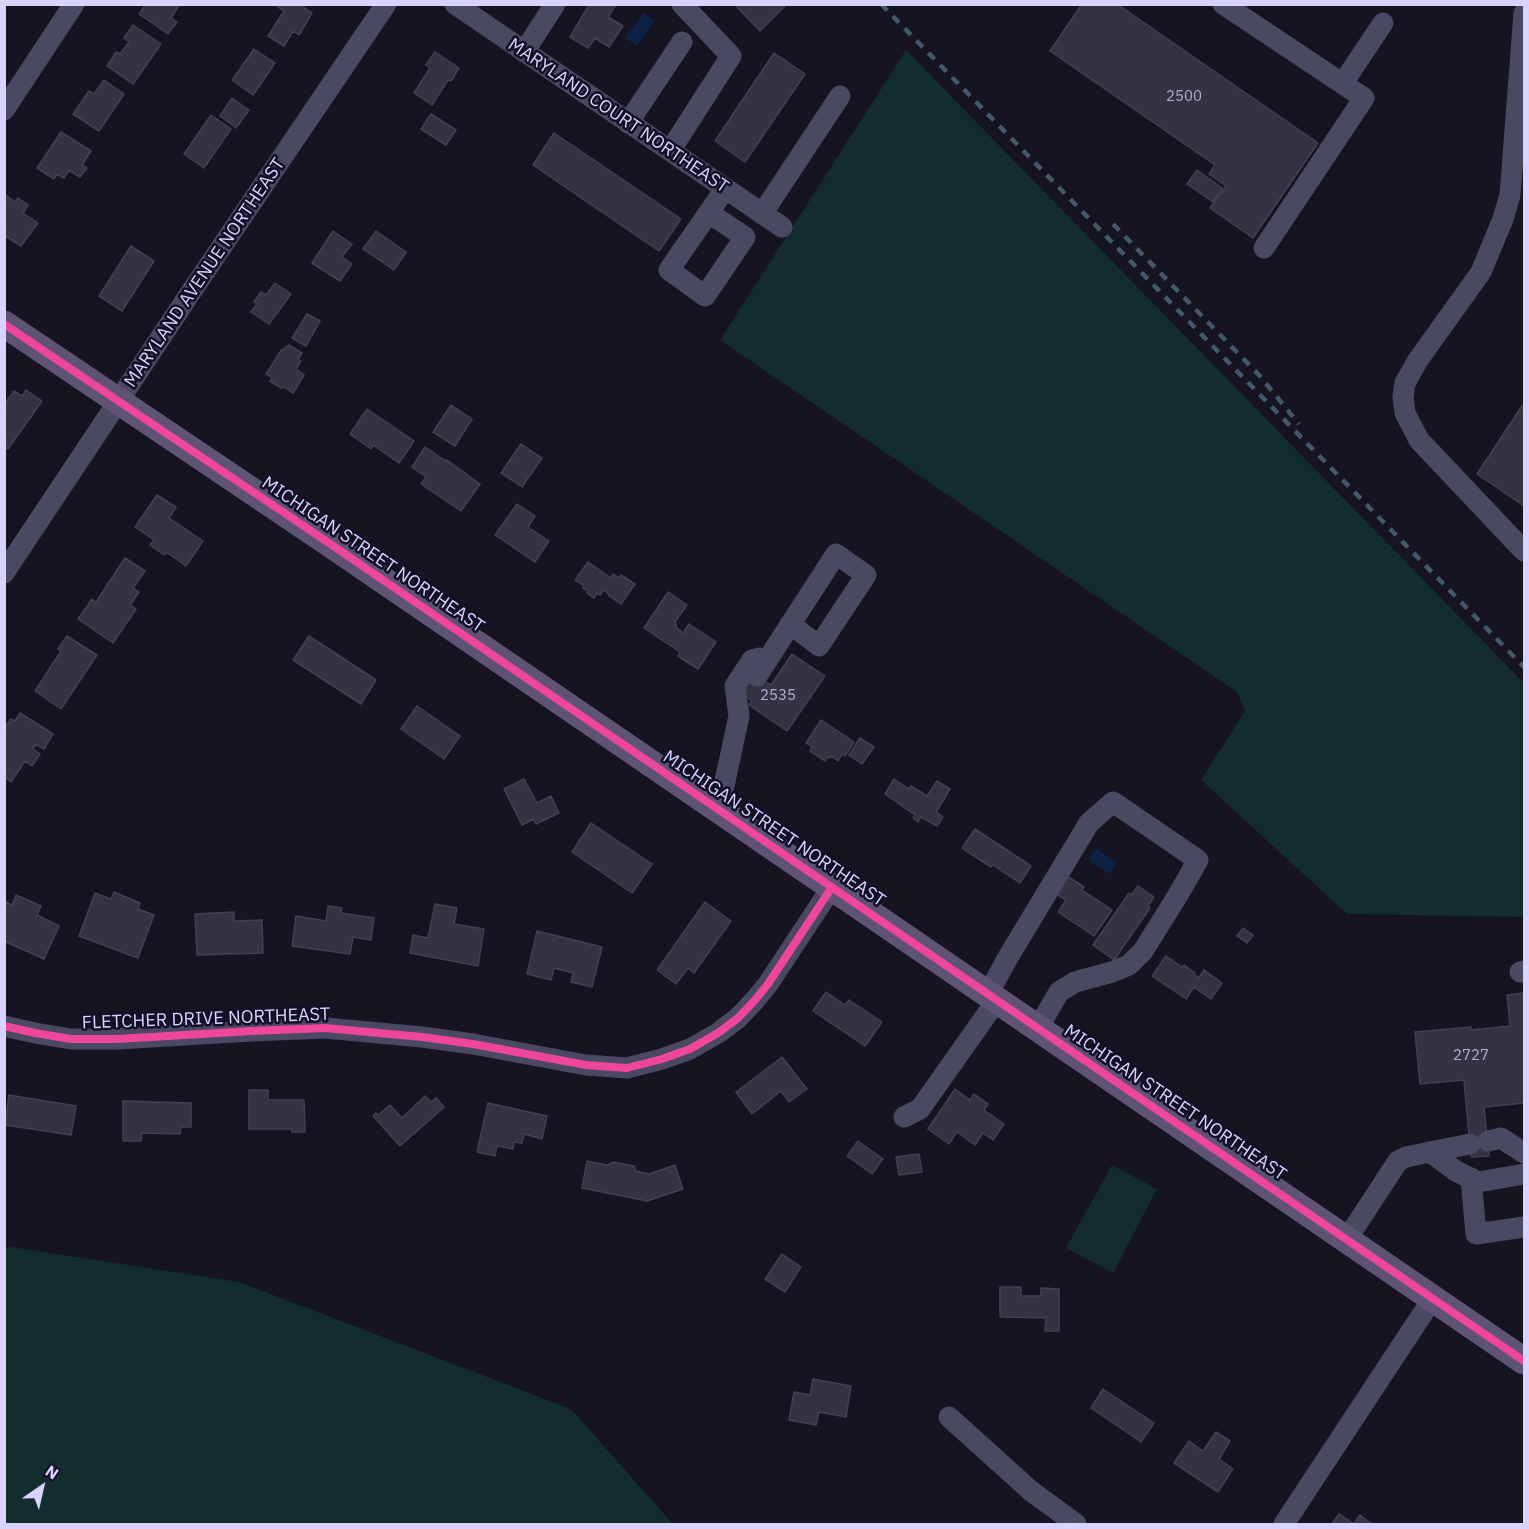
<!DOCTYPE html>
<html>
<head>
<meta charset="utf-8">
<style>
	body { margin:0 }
	#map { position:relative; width:1529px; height:1529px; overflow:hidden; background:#161421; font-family:"IBM Plex Sans",sans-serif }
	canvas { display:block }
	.frame { position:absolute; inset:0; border:6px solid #d9d4ff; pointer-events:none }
	.north { position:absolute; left:12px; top:1457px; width:60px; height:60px; -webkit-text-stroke:4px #130f26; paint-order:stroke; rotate:34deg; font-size:16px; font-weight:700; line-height:24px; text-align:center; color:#d9d4ff }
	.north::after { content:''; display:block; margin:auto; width:21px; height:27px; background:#d9d4ff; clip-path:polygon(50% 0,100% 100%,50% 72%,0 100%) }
</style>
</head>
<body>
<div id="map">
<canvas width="1529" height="1529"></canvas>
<div class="frame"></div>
<div class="north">N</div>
</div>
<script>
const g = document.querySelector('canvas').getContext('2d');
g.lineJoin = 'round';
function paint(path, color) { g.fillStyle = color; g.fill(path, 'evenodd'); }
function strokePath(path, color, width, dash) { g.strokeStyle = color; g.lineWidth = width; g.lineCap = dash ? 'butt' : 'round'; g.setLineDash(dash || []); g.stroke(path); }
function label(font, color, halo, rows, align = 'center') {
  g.font = font + ' "IBM Plex Sans",sans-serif'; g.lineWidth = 5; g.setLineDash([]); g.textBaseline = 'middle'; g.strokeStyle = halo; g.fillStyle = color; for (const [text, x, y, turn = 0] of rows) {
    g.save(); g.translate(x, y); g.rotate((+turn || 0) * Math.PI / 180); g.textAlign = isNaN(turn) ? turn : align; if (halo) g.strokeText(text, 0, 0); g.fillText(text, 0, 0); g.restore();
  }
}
paint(new Path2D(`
	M906 50 1524 683V917L1347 914 1201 780 1245 711 1237 692 720 340Z
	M1112 1165 1157 1189 1113 1273 1066 1248Z
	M11 1247 239 1282 571 1409 673 1524H5L4 1248Z`), '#132c2d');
paint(new Path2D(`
	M643 13 655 21 637 46 625 38Z
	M1096 848 1117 863 1111 873H1108L1089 860V857Z`), '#0d2144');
const building = new Path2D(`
	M146 4H180L171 18 177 22 168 34 139 14Z
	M280 4H299L312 13 299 35 293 31 284 46 268 36 284 11 278 7Z
	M592 4H613L615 6 608 17 623 26 609 47 595 38 588 48 570 37 589 5 591 6Z
	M734 4H786V5L760 31Z
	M1082 4H1117L1318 143 1253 238 1210 208 1226 186 1209 174 1215 165 1050 51Z
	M133 25 161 44 133 84 107 66 116 52 120 54 129 42 124 38Z
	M254 49 275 63 253 95 232 80Z
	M435 52 459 68 451 81 448 80 432 105 414 93 430 68 426 65Z
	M774 53 805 74 745 162 715 141Z
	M104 80 124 94 99 131 73 114 89 91 94 94Z
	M232 98 249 110 236 128 220 116Z
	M431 114 456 130 446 145 421 129Z
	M211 115 231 129 204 168 184 154Z
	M61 132 91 151 82 165 87 168 80 177 69 170 64 178 57 174 54 179 37 168Z
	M554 133 681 219 659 251 533 165Z
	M1197 170 1222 188 1213 202 1187 184Z
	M4 194 15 202 18 198 28 205 23 213 38 223 21 246 4 235Z
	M333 231 352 244 342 257 352 264 340 281 312 263Z
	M376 231 406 252 394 270 363 249Z
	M131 246 154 261 122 311 99 296Z
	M275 283 291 294 269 324 251 312 257 304 254 302 261 292 266 295Z
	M307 314 320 321 306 346 292 338Z
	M289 345 302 353 298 359 301 361 296 369 304 375 293 393 284 387 281 388 270 381 272 378 266 374 282 349 283 350 287 346 288 347Z
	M26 390 42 401 8 449 4 446V405L14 391 22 396Z
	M1524 403V506L1477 474Z
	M451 405 472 419 455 446 433 432Z
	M367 409 414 441 399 463 373 445 371 449 350 434Z
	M521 444 542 458 522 487 501 473Z
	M425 447 446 461 447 460 480 484 461 511 421 484 426 477 412 467Z
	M157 495 176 507 169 518 203 541 186 566 166 552 164 555 150 545 154 540 135 527Z
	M517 504 535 516 528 527 549 541 535 562 495 535Z
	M125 558 145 571 133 588 139 592 130 605 136 609 113 643 78 619 92 599 96 602Z
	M588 562 611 578 613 574 619 578 621 575 635 584 621 604 608 595 609 594 604 590 600 595 597 593 594 598 587 593 588 591 583 588 584 586 575 580Z
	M668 592 687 605 675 622 677 628 683 633 689 624 716 642 698 669 678 656 680 652 644 628Z
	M67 636 97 655 61 709 35 691 61 651 58 649Z
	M309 636 376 680 361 704 293 660Z
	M792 654 825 676 787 731 749 705 752 701 738 691 749 675 763 685 765 681 771 685Z
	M417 706 460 736 444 759 401 729Z
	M20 713 53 734 44 749 36 744 33 749 40 754 32 766 25 761 11 782 4 777V729L11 719 15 721Z
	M821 720 854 742 845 756 842 754 838 761 831 756 830 758 828 757 825 761 810 751 812 747 806 743Z
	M860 738 874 747 862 764 849 755Z
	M524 779 537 803 551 796 559 813 536 824 534 819 522 825 504 789Z
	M894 779 909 789 911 786 927 796 937 781 950 789 936 812 943 817 937 826 921 817 918 822 913 818 915 815 885 794Z
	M591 823 652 864 632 893 572 852Z
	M975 829 1031 866 1020 883 993 865 991 867 962 848Z
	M1067 876 1084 887 1082 890 1112 910 1094 936 1058 912 1066 900 1055 893Z
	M1138 886 1154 897 1148 906 1150 908 1114 960 1093 945 1129 893 1131 895Z
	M114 892 140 903 138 909 154 915 138 958 79 936 95 893 111 899Z
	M16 895 41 906 37 915 59 926 44 959 4 941V901L12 905Z
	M705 902 731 921 694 973 688 968 676 984 657 970Z
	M435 904 457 908 454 924 484 929 478 966 410 953 413 935 428 938Z
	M328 906 342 908 341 913 374 918 371 940 353 937 350 954 292 946 296 916 326 921Z
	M234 912V921L262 920 263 953 197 955 195 914Z
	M1243 928 1253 935 1247 943 1237 936Z
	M537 931 602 947 592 987 571 982 573 973 554 968 551 980 527 974Z
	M1166 956 1182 967 1184 965 1195 973 1194 975 1199 978 1204 970 1222 983 1211 999 1194 987 1186 999 1152 976Z
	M826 992 845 1005 849 1000 882 1022 865 1046 813 1011Z
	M1524 993V1103L1484 1107 1489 1156 1471 1157 1464 1080 1420 1084 1415 1032 1471 1027V1030L1510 1026 1507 995Z
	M782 1057 807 1089 789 1102 781 1091 752 1114 736 1092Z
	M955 1089 970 1100 974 1094 988 1104 984 1110 1004 1124 993 1140 983 1133 975 1145 957 1132 949 1144 928 1129Z
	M249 1090H268V1100H304L305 1132H292V1129H249Z
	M9 1095 76 1106 71 1135 5 1125Z
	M425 1096 431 1102 436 1098 444 1107 400 1146 373 1116 376 1113 378 1115 390 1105 402 1118Z
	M123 1101 191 1103V1127H181L180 1134 142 1133 141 1141H123Z
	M488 1103 547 1116 542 1139 524 1134 522 1143 514 1142 513 1149 497 1146 495 1156 477 1152Z
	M858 1141 883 1159 872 1174 847 1156Z
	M919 1154 922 1172 899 1175 896 1157Z
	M587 1161 607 1165 614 1162 634 1166 636 1171 649 1174 675 1165 683 1189 647 1201 582 1188Z
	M782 1254 801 1267 785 1292 765 1279Z
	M1000 1287H1021V1296H1041V1288L1059 1289V1331H1045L1046 1318 1000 1317Z
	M813 1379 851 1386 846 1417 819 1412 816 1425 789 1420 794 1392 810 1395Z
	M1103 1389 1154 1423 1141 1442 1091 1408Z
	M1216 1432 1230 1441 1219 1459 1233 1469 1218 1492 1174 1463 1189 1441 1203 1451Z
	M1339 1514 1354 1524 1360 1515 1372 1524H1332Z`);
paint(building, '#343243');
strokePath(building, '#433f54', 1.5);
strokePath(new Path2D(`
	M455 4 782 227
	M1223 4 1364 98 1264 248
	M1524 13 1510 195 1503 219 1481 272 1418 360 1405 383 1403 397 1405 413 1419 440 1524 551
	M524 52 555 4
	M1343 83 1383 23
	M4 110 74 4
	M628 123 682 42
	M670 151 731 56 682 4
	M709 213 745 237 705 296 669 270 725 189
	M762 214 840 96
	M4 573 189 295 386 4
	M757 676 836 554 866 575 819 646 790 624
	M719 809 739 716 735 686 752 660 760 658
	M1520 972 1524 971
	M988 994 1007 959 1089 823 1113 802 1198 860 1178 895 1143 951 1129 965 1112 972 1075 982 1059 992 1038 1028
	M4 1026 35 1033 71 1039H118L251 1031 325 1028 422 1037 473 1044 586 1065 627 1068 662 1059 690 1049 718 1033 738 1018 755 1000 768 984 832 887
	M904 1117 920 1109 997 1000
	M1488 1141 1501 1138 1524 1153
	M1430 1152 1470 1144
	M1471 1178 1476 1234 1524 1227
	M1347 1239 1398 1161 1406 1157 1430 1152 1456 1171 1478 1182 1524 1174
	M949 1417 1031 1491 1076 1524
	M1284 1524 1433 1298`), '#4a4962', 21);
strokePath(new Path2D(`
	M4 324 329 543 1524 1361`), '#5e5373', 27);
strokePath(new Path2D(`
	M881 4 1524 667
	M1113 224 1259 375 1299 424`), '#43596b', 4.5, [9, 8]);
strokePath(new Path2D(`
	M4 324 329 543 1524 1361
	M4 1026 35 1033 71 1039H118L251 1031 325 1028 422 1037 473 1044 586 1065 627 1068 662 1059 690 1049 718 1033 738 1018 755 1000 768 984 832 887`), '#ed469a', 8);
label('15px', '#b0acd0', null, [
	["2500",1184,97],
	["2535",778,696],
	["2727",1471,1056]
]);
label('18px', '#d9d4ff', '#130f26', [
	["MARYLAND COURT NORTHEAST",618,116,34],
	["MARYLAND AVENUE NORTHEAST",205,273,-56],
	["MICHIGAN STREET NORTHEAST",373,555,34],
	["MICHIGAN STREET NORTHEAST",774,829,34],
	["FLETCHER DRIVE NORTHEAST",206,1019,-2],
	["MICHIGAN STREET NORTHEAST",1175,1103,34]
]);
</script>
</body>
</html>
